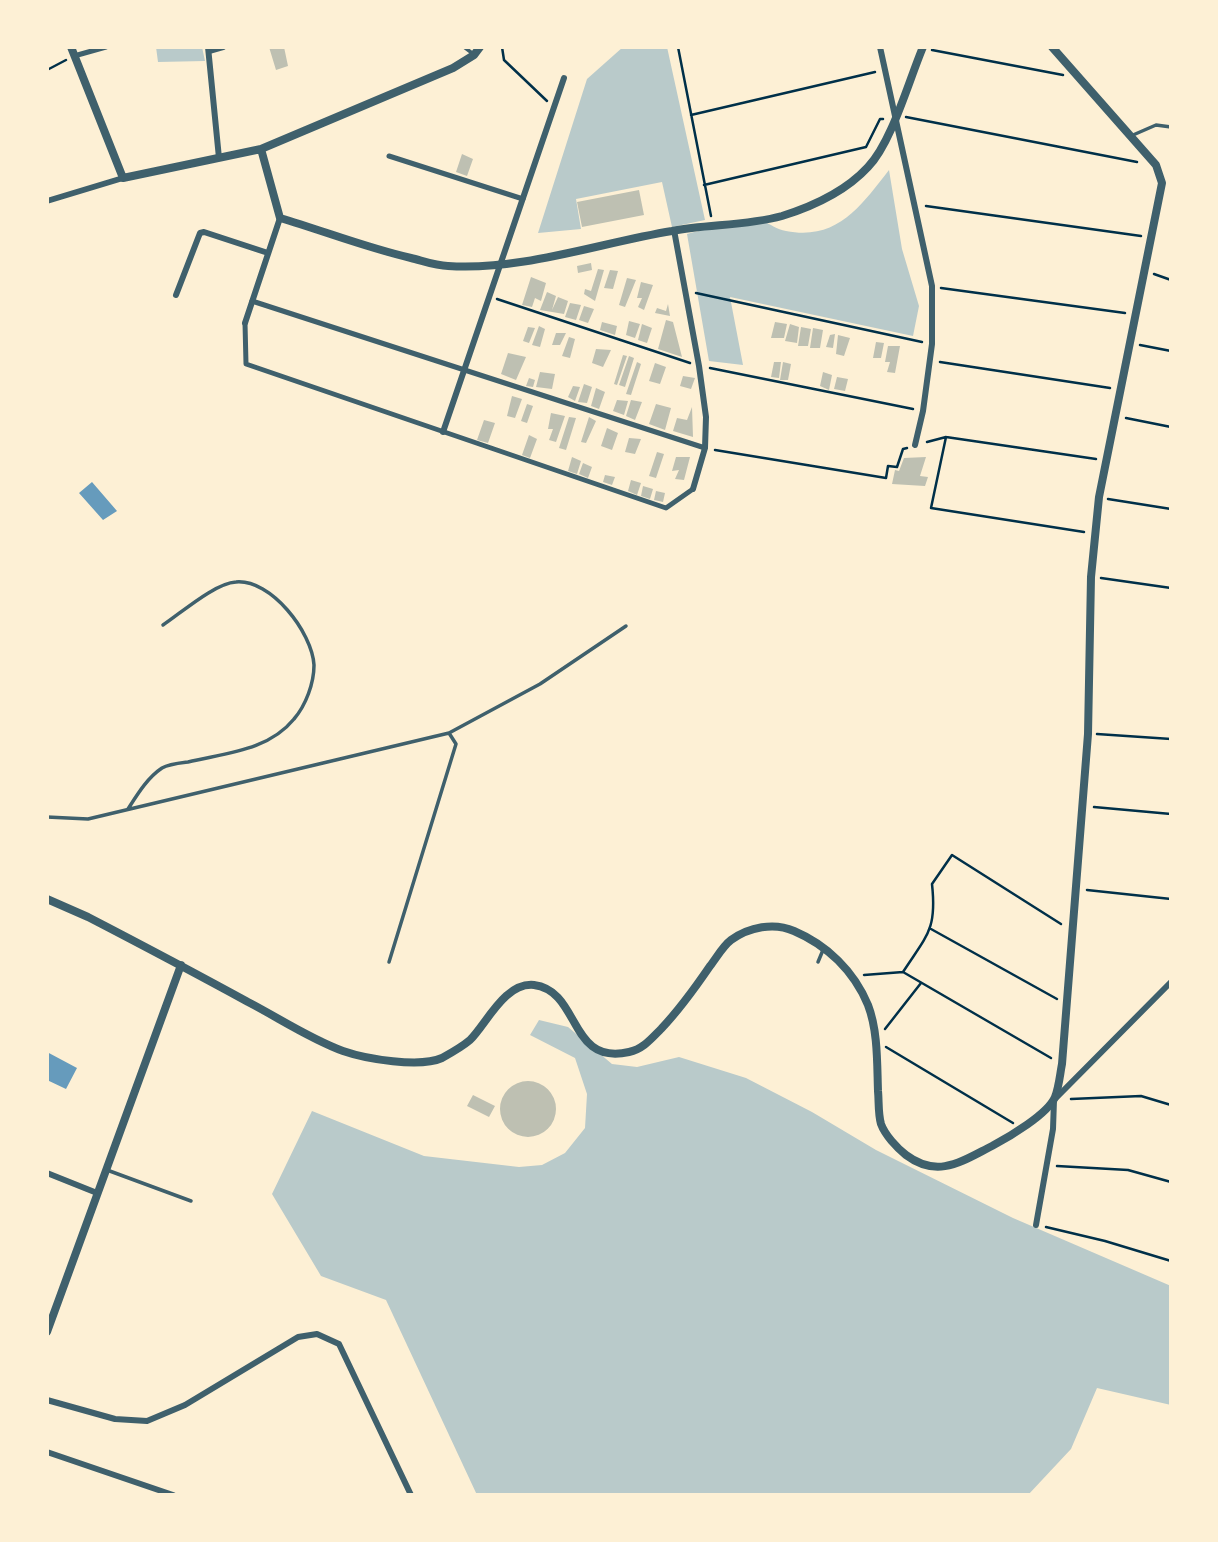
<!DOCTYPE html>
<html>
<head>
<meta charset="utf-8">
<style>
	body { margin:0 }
	#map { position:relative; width:1218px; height:1542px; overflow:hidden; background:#fdf0d5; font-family:Barlow,sans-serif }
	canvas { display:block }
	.frame { position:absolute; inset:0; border:49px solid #fdf0d5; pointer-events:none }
</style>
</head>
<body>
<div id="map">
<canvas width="1218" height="1542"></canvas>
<div class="frame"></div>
</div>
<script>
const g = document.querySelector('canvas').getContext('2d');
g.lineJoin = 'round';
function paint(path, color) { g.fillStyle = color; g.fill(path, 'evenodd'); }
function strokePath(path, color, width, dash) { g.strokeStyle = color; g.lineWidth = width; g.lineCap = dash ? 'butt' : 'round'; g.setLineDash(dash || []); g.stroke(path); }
paint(new Path2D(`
	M156 47H202L205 61 158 62Z
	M623 47H667L705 220 672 227 662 182 576 199 581 229 538 233 587 79Z
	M889 170 902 249 919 306 913 336 730 297 743 365 709 361 687 234C703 230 747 218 761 221 770 223 777 230 786 231 837 241 861 206 889 170Z
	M539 1020 568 1027 612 1064 637 1067 679 1057 746 1078 812 1112 876 1150 1013 1218 1171 1286V1405L1097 1388 1071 1449 1028 1495H477L386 1300 321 1276 272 1194 312 1111 424 1156 519 1167 542 1165 565 1153 585 1128 587 1094 575 1058 530 1035Z`), '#b9caca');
paint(new Path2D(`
	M92 482 117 511 103 520 79 493Z
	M47 1052 77 1068 66 1089 47 1080Z`), '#669bbc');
paint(new Path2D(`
	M269 47H284L288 66 276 70Z
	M462 154 473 159 467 176 456 172Z
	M639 190 644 215 582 227 577 202Z
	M591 263 592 270 578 273 577 266Z
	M598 269 604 270 595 301 584 294 585 289 591 291Z
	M610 270 618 271 613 289 604 288Z
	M531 277 546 283 541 301 535 298 532 307 522 305Z
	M627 278 636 280 625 307 619 305Z
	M641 282 653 285 644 310 638 307 642 298H637Z
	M547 292 556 296 552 310 558 297 568 301 564 314 540 310Z
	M570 303 581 305 576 320 565 317Z
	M668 304 670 316 655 313 657 308 666 311Z
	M584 306 594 309 588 323 579 320Z
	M666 320 673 322 682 357 658 349Z
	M629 321 640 324 635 338 626 335Z
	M602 322 617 326 615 335 600 330Z
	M775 322 787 324 784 338H771Z
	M642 324 652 328 647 343 638 340Z
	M790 324 799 327 797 343 785 341Z
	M539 326 545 329 540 347 532 345Z
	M528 327 535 328 529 343 523 341Z
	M801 327 811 329 808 346H798Z
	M813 328 823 330 820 348H810Z
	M556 333H566L560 345H552Z
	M835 334 833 348 826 347 830 335Z
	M838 335 850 338 844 356 836 354Z
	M569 337 575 339 570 358 562 356Z
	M876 342 884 343 881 358H873Z
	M888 346H900L895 373 887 372 890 362H885Z
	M596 349 611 350 603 367 592 363Z
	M508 353 526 357 516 380 501 374Z
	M623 355 627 356 617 385 614 384Z
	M629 356 634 358 625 387 619 385Z
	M637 362 641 364 631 395 626 394Z
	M774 362H781L779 378 771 377Z
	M783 362 791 364 788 380H780Z
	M655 363 666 367 660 384 649 381Z
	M540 372 555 374 552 389 536 387Z
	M823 372 832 375 829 390 820 386Z
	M683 376 695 378 691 389 680 386Z
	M837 377 848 379 845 391 834 389Z
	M529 378 535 380 533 387 526 386Z
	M584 384 592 387 587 403 578 402Z
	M573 386 580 387 575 401 568 397Z
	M596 388 605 392 599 409 591 406Z
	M512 396 522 399 515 418 507 416Z
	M617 400 628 401 624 415 613 411Z
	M631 400 642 402 635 420 626 416Z
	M527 404 533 406 527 423 521 421Z
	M656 404 671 408 665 430 649 424Z
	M692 407 693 437 673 431 677 418 687 420Z
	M551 413 565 416 556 442 549 440 553 429H548Z
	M569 417 576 418 566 450 559 448Z
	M589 417 596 421 586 443 581 442Z
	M484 420 495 423 488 443 477 440Z
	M607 428 618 433 612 450 601 446Z
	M529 435 537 439 530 458 522 455Z
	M629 438 641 439 635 454 625 452Z
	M657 452 664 454 656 478 649 476Z
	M572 457 581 461 577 474 568 471Z
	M676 457H690L684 480 675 479 679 470 672 471Z
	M926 457 920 476 928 477 925 486 892 484 895 470 899 471 904 458Z
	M583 463 592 467 588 478 579 474Z
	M605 475 615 477 612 485 603 482Z
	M631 480 641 483 637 495 628 491Z
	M643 486 653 489 650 499 641 496Z
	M656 491 665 493 663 502 654 500Z
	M500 1109a28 28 0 1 1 56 0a28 28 0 1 1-56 0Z
	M473 1095 495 1106 489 1117 467 1106Z`), '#bec0b2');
strokePath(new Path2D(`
	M502 47 504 60 547 101
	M678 47 711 216
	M932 50 1063 75
	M47 70 66 60
	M691 115 875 72
	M906 117 1137 162
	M704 185 866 147 880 119H883
	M926 206 1141 236
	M1154 274 1171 280
	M941 288 1125 313
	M696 293 922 342
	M497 299 690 363
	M1140 345 1171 351
	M940 362 1110 388
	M710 368 913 409
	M1126 418 1171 427
	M946 437 931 508 1084 532
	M927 442 946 437 1096 459
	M715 450 886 478 888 466 897 467 903 449 907 448
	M1108 499 1171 509
	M1101 578 1171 588
	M1097 734 1171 739
	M1094 807 1171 814
	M1087 890 1171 899
	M931 929 1057 999
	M903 972C927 935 937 930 932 884L952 855 1061 924
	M903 972 1051 1058
	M864 975 903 972
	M885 1029 921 983
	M886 1047 1013 1123
	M1071 1099 1141 1096 1171 1105
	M1057 1166 1128 1170 1171 1182
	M1046 1227 1105 1241 1171 1261`), '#003049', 2.5);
strokePath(new Path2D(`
	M464 47 472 53
	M1133 135 1156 125 1171 127
	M449 733 540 684 626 626
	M128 809C137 795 147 778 162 768 169 764 180 763 188 762 225 753 268 751 294 719 306 705 314 683 314 665 312 632 271 579 236 582 215 583 181 613 163 625
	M47 817 88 819 449 733 456 744 389 962
	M818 962 823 950
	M107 1170 191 1201`), '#3f606c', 3.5);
strokePath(new Path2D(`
	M74 56 106 47
	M389 156 523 199
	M252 301 705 448
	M245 323 246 364 666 508 693 489`), '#3f606c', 5);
strokePath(new Path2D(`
	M208 47 219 158
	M880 47 932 286V344L923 411 915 445
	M209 51 223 47
	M47 201 123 178
	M674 230 699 366 706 417 705 448 693 489
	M176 295 200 233 204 232 268 253
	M245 323 280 218
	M443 432 564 78
	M47 1173 97 1193
	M1036 1225 1053 1129 1054 1100 1171 982
	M47 1400 115 1419 147 1421 185 1405 298 1337 317 1334 339 1344 411 1495
	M47 1452 173 1495`), '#3f606c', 6);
strokePath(new Path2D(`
	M71 47 123 178 261 149 453 68 474 55 480 47
	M261 149 280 218C324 231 367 248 411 258 423 261 436 266 448 266 521 271 599 243 672 231 708 224 746 226 782 216 814 206 845 192 868 167 892 142 909 80 923 47
	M47 899 88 917C142 945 195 973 248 1002 279 1018 310 1039 343 1051 366 1059 420 1068 442 1058 451 1053 463 1046 470 1040 487 1023 505 982 534 985 581 991 568 1066 629 1052 643 1049 651 1039 661 1029 679 1010 695 988 710 966 717 957 723 946 731 940 749 927 774 922 794 931 827 945 854 971 868 1005 878 1031 877 1063 878 1091 879 1101 878 1114 881 1124 885 1135 897 1148 906 1155 938 1179 962 1161 992 1146 1009 1137 1048 1114 1055 1097 1059 1087 1060 1074 1062 1064L1088 734 1091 577 1099 497 1162 183 1156 165 1052 47
	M47 1332 181 965`), '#3f606c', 8);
</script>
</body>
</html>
